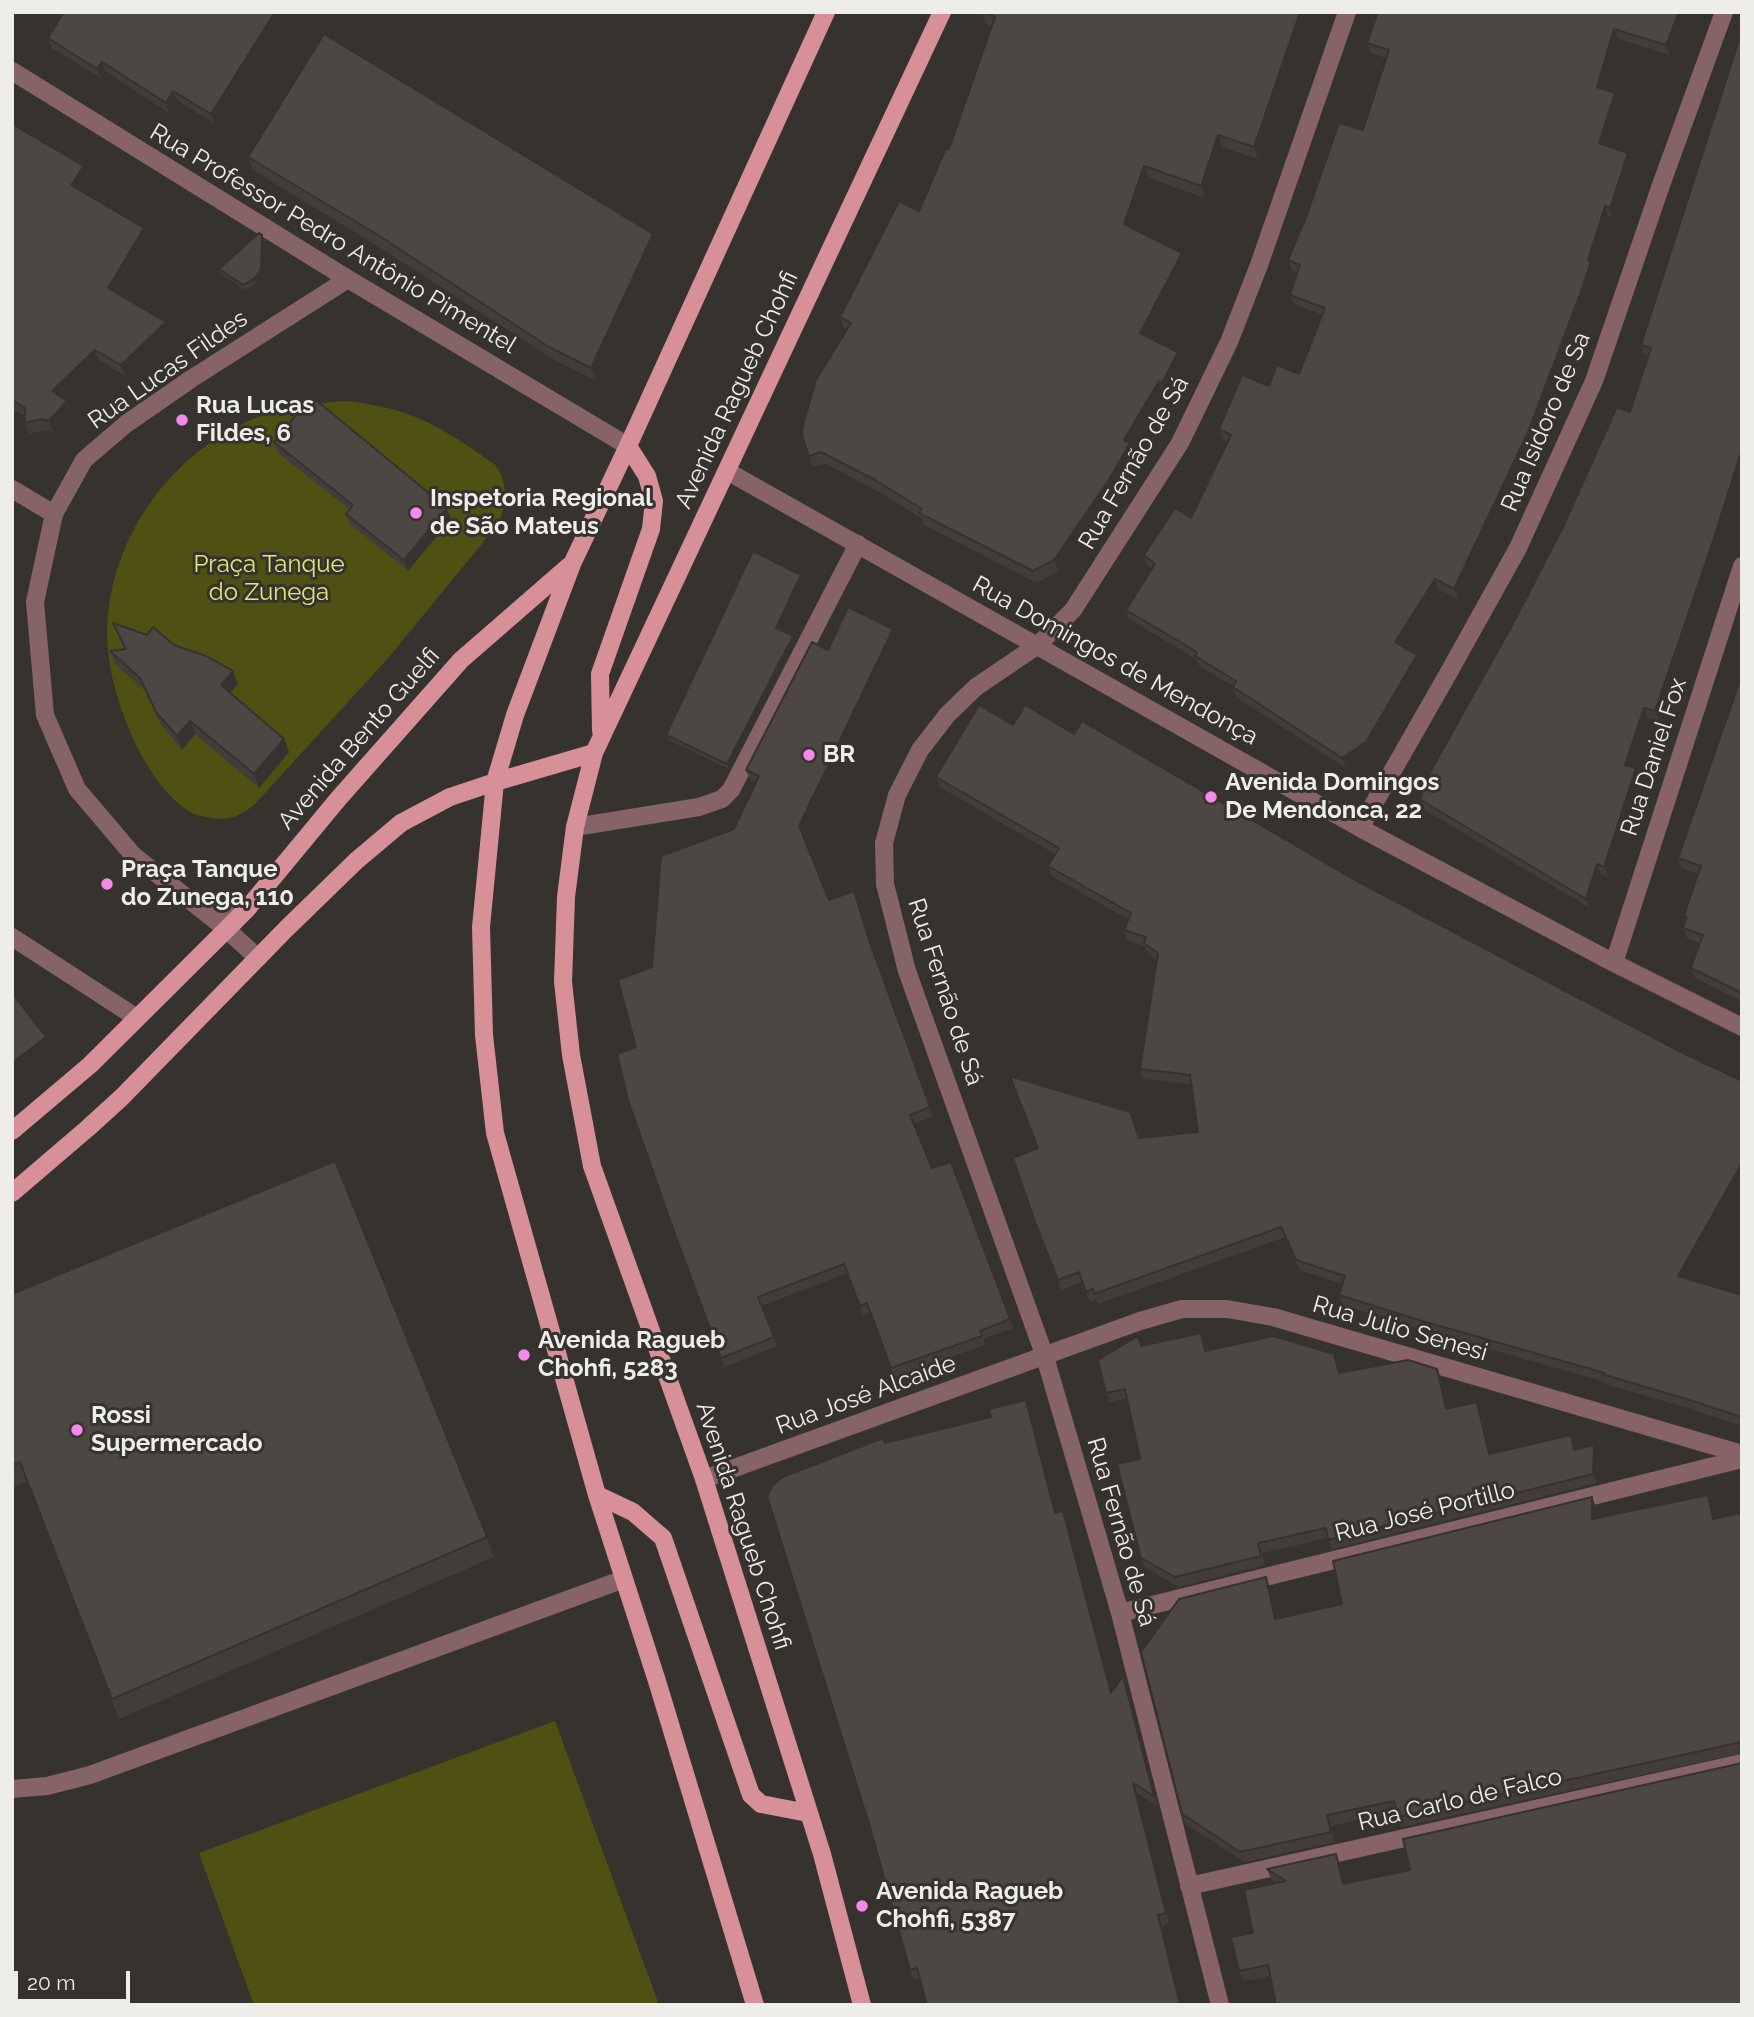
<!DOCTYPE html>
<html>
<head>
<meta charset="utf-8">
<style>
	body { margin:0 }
	#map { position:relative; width:1754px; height:2017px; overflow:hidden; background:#36332e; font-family:Raleway,sans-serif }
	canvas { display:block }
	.frame { position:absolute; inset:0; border:14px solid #efedea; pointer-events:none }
	.scale { position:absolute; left:14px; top:1971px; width:116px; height:32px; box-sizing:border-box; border:4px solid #efedea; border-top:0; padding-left:9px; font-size:21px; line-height:24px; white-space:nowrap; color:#efedea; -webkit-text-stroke:5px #36332e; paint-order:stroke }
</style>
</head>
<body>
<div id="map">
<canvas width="1754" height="2017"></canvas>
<div class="frame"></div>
<div class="scale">20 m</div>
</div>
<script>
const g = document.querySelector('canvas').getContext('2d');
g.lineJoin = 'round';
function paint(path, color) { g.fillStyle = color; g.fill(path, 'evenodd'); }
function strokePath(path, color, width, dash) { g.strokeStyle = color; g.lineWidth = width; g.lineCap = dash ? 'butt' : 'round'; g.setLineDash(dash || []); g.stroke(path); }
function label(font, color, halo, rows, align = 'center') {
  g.font = font + ' Raleway,sans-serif'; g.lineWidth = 6; g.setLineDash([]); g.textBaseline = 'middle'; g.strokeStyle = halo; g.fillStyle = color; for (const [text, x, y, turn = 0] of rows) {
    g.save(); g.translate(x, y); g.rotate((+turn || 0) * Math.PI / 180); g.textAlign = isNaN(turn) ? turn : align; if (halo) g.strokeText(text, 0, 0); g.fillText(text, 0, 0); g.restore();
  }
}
paint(new Path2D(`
	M344 401C411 407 442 427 495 465 510 483 507 512 494 529L389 657 255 804C242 815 229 821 212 818 205 817 198 816 192 813 147 787 115 707 109 658 96 555 165 452 261 416 287 405 315 404 344 401Z
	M555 1721 659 2005H254L199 1853Z`), '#4f5113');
strokePath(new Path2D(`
	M12 71 348 279 628 446
	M727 471 1360 828 1614 963 1742 1027
	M12 489 54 514
	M575 827 699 807 722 799 731 790 858 544
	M1360 828 1449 672 1518 548 1594 381 1661 185 1724 12
	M195 899 218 908 247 909
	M12 937 137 1018
	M258 958 226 929 133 855 77 789 45 715 35 602 54 514 84 460 126 424 191 379 348 279
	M1614 963 1742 566
	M704 1479 1140 1321 1182 1309H1227L1273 1317 1742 1454
	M1120 1613 1742 1459
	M12 1789 47 1786 90 1775 624 1579
	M1189 1886 1742 1763
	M1220 2005 1120 1613 1045 1357 907 971 885 884 884 843 897 795 920 750 947 715 976 687 1038 645 1073 610 1180 443 1229 342 1259 265 1347 12`), '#866366', 18);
strokePath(new Path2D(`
	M601 731 600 674 651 529 654 501 647 476 628 446
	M12 1131 90 1065 247 909 339 798 461 660 569 566
	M12 1193 88 1128 122 1097 286 929 356 861 401 823 450 797 495 782 594 753
	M597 1495 633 1512 663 1538 751 1795 761 1804 808 1813
	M755 2005 657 1681 597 1495 495 1133 484 1035 481 927 495 782 515 715 572 564 628 446 826 12
	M862 2005 822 1854 704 1479 592 1166 571 1055 563 982 566 897 575 827 594 753 942 12`), '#d79097', 18);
paint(new Path2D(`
	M982 12 1304 25 1258 159 1222 147 1205 198 1148 178 1131 227 1182 253 1186 265 1149 337 1178 352 1182 364 1167 395 1163 393 1131 446 1134 455 1113 493 1058 571 1037 583 924 525 921 518 879 492 826 464 813 467 803 439 847 330 844 328 840 317 919 211 949 149 992 27 986 24Z
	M1378 12H1687L1670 55 1618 39 1603 89 1618 103 1605 145 1628 153 1631 163 1613 217 1608 216 1593 266 1595 271 1586 296 1531 442 1458 599 1438 589 1402 646 1417 655 1421 664 1369 752 1346 768 1236 697 1233 686 1199 666 1196 659 1129 619 1126 610 1152 568 1147 565 1144 555 1191 518 1227 441 1222 439 1219 429 1269 386 1299 374 1322 315 1294 304 1290 295 1298 273 1292 270 1288 260 1363 130 1386 58 1370 53 1367 43Z
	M281 18 214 123 177 100 169 113 105 71 101 78 52 48 48 38Z
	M1742 31V470L1717 550 1659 721 1648 718 1631 767 1640 778 1608 876 1601 874 1590 908 1425 810 1421 800 1630 412 1649 356 1644 355 1641 345Z
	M12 124 84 166 88 176 79 190 144 228 148 239 116 293 170 333 125 376 99 360 61 397 71 412 53 432 45 430 29 434 25 423V416L12 409Z
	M248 157 658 247 596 381 554 360 382 249 253 170Z
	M264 240 263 274 256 284 245 290 221 274 219 269Z
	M274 442 451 519 408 571 350 524 346 514 350 510 278 453Z
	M801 575 803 580 779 630 793 636 795 641 729 769 668 740 666 735Z
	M113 623 174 645 238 684 230 693 284 739 289 752 259 788 195 734 182 750 161 725 145 691 115 664 110 651 124 649Z
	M893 629 897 638 803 835 829 900 854 891 873 952 933 1116 914 1124 932 1168 951 1162 1013 1328 984 1339 985 1345 894 1377 870 1312 863 1315 847 1273 762 1306 777 1346 724 1367 676 1237 636 1047 652 967 734 829 756 782 750 779 746 770 828 650Z
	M1742 675V1001L1695 978 1691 968 1700 943 1687 938 1683 928 1686 921 1684 915 1698 874 1682 868 1678 858Z
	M1013 725 1074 734 1353 879 1681 1052 1742 1081V1180L1686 1279 1742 1295V1426L1705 1414 1704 1413 1605 1384V1382L1422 1330 1343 1305 1339 1295 1342 1284 1299 1270 1285 1237 1098 1304 1096 1299 1090 1302 1082 1282 1061 1290 1034 1219 1139 1138 1198 1132 1192 1084 1143 1079 1140 1069 1157 960 1147 953 1145 946 1127 940 1124 930 1128 919 1052 876 1048 866 1055 854 940 787 936 777Z
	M12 1294 487 1537 494 1557 119 1719 27 1482 12 1488Z
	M1205 1342 1206 1350 1338 1363 1340 1373 1437 1369 1441 1378 1448 1409 1481 1411 1491 1454 1571 1435 1575 1450 1598 1454 1597 1483 1332 1549 1328 1538 1262 1553 1265 1565 1179 1587 1144 1567 1141 1558 1140 1459 1127 1398 1110 1402 1106 1393Z
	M1030 1410 1056 1513 1063 1511 1067 1522 1111 1692 1123 1676 1127 1686 1158 1806 1137 1793 1169 1923 1162 1926 1173 1974 920 1978 914 1980 910 1970 885 1443Z
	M1708 1495 1715 1519 1742 1513V1753L1401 1827 1396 1811 1331 1826 1335 1842 1244 1862 1186 1824 1182 1814 1266 1577 1270 1588 1277 1619 1342 1604 1596 1507V1518Z
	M1340 1864 1344 1884 1270 1976 1243 1981 1239 1971 1253 1933 1277 1883 1271 1879 1267 1869Z`), '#423d3a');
paint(new Path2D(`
	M275 12H278L281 18 214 123 211 114Z
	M1300 12H1309L1258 159 1254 147Z
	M1679 12H1687L1670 55 1666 45Z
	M1614 29 1618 39 1600 97 1597 87Z
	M102 62 105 71 101 78 97 69Z
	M173 91 177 100 169 113 166 103Z
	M1615 93 1618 103 1603 152 1599 143Z
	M1218 135 1222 147 1205 198 1201 186Z
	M1628 153 1631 163 1613 217 1610 208Z
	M84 166 88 176 75 196 71 185Z
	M1144 166 1148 178 1128 235 1124 224Z
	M1605 206 1608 216 1593 266 1595 271 1586 296 1531 442 1458 599 1454 589 1588 260Z
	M144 228 148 239 112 299 108 288Z
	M653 234 658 247 596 381 591 368Z
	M262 235 264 240 263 274 256 284 254 279Z
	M1182 253 1186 265 1145 344 1140 333Z
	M166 322 170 333 125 376 121 365Z
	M95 350 99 360 56 402 52 391Z
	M1178 352 1182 364 1167 395 1162 383Z
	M1159 381 1163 393 1131 446 1134 455 1113 493 1058 571 1054 560Z
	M67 401 71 412 53 432 49 421Z
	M1742 449V470L1717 550 1659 721 1655 711Z
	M447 508 451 519 408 571 404 560Z
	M801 575 803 580 778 633 776 628Z
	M1435 579 1438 589 1399 651 1395 642Z
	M893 629 897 638 803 836 799 826Z
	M793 636 795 641 729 769 727 764Z
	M1417 655 1421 664 1369 752 1346 768 1342 758Z
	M233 671 238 684 225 698 221 685Z
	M1644 708 1648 718 1629 775 1625 765Z
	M190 721 195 734 182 750 177 736Z
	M284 739 289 752 259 788 254 774Z
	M1636 768 1640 778 1608 876 1604 867Z
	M1597 864 1601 874 1590 908 1586 899Z
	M46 1037 48 1042 12 1070V1063Z
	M1742 1163V1180L1682 1286 1678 1276Z
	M1437 1369 1441 1378 1450 1418 1446 1409Z
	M1026 1400 1030 1410 1059 1523 1055 1513Z
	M1477 1402 1481 1411 1493 1463 1489 1454Z
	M1594 1445 1598 1454 1597 1483 1593 1474Z
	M1708 1495 1712 1505 1717 1529 1713 1519Z
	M1592 1497 1596 1507 1595 1530 1592 1519Z
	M1063 1511 1067 1522 1114 1704 1111 1693Z
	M1266 1577 1270 1588 1279 1629 1275 1619Z
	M1123 1676 1127 1686 1158 1806 1154 1796Z
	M1133 1783 1137 1793 1169 1923 1166 1913Z
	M1327 1815 1331 1826 1335 1842 1331 1832Z
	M1336 1854 1340 1864 1347 1894 1343 1884Z
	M1158 1915 1162 1926 1181 2005H1180L1169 1963Z`), '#363230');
const building = new Path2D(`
	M64 12H275L211 114 173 91 166 103 102 62 97 69 48 38Z
	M982 12H1300L1254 147 1218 135 1201 186 1144 166 1124 224 1182 253 1140 333 1178 352 1162 383 1159 381 1124 440 1130 443 1108 481 1054 560 1033 571 919 513 922 509 875 480 821 452 809 456 803 439 802 429 816 380 851 323 840 317 899 201 919 211 946 148 949 149 995 17Z
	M1378 12H1679L1666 45 1614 29 1597 87 1615 93 1599 143 1628 153 1610 208 1605 206 1588 260 1591 261 1583 286 1528 432 1454 589 1435 579 1395 642 1417 655 1366 742 1342 758 1233 687 1236 681 1195 656 1197 652 1126 610 1155 564 1144 555 1175 508 1191 518 1231 435 1219 429 1242 375 1269 386 1277 365 1299 374 1325 308 1290 295 1300 265 1288 260 1308 212 1339 123 1363 130 1389 50 1367 43Z
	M1742 31V449L1713 541 1655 711 1644 708 1625 765 1636 768 1604 867 1597 864 1586 899 1421 800 1423 785 1514 622 1563 527 1617 407 1630 412 1651 348 1641 345Z
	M324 34 653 234 591 368 549 347 378 235 248 157Z
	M12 124 84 166 71 185 144 228 108 288 166 322 121 365 95 350 52 391 67 401 49 421 41 419 25 423V408L12 400Z
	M259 233 262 235 261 269 254 279 243 285 219 269Z
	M311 396 447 508 404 560 346 514 353 505 274 442Z
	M753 551 801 575 776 628 793 636 727 764 666 735Z
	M848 607 893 629 799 826 829 900 854 891 870 943 930 1107 910 1115 932 1168 951 1162 1010 1319 980 1331 982 1336 891 1368 867 1303 860 1306 844 1264 758 1297 774 1337 721 1358 676 1237 628 1100 617 1054 636 1047 618 980 652 967 661 856 734 829 759 776 746 770 812 642 828 650Z
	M113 623 147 635 153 627 174 645 206 656 233 671 221 685 284 739 254 774 190 721 177 736 156 712 140 678 110 651 126 649Z
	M1742 675V993L1691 968 1703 935 1683 928 1687 917 1684 915 1701 866 1678 858Z
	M979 705 1013 725 1025 705 1074 734 1082 721 1353 879 1681 1052 1742 1081V1163L1678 1276 1742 1295V1417L1701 1404H1703L1602 1374 1605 1373 1419 1320 1339 1295 1345 1276 1296 1260 1281 1227 1094 1294 1093 1289 1086 1292 1079 1272 1058 1280 1034 1219 1013 1158 1038 1148 1010 1076 1130 1112 1139 1138 1198 1132 1190 1075 1140 1069 1158 953 1144 943 1146 937 1124 930 1131 913 1048 866 1059 848 936 777Z
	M12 993 46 1037 12 1063Z
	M335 1161 487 1537 112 1699 20 1462 12 1465V1294Z
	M1201 1333 1205 1351 1273 1336 1334 1354 1339 1373 1408 1360 1437 1369 1446 1409 1477 1402 1489 1454 1571 1435 1574 1450 1594 1445 1593 1474 1328 1540 1326 1528 1258 1543 1261 1556 1175 1577 1141 1558 1117 1464 1140 1459 1125 1389 1106 1393 1098 1360 1138 1336 1141 1346Z
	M1026 1400 1055 1513 1063 1511 1111 1693 1123 1676 1154 1796 1133 1783 1166 1913 1158 1915 1180 2005H927L917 1968 910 1970 870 1827 767 1496 773 1485 783 1477 883 1438 885 1443 991 1417 989 1409Z
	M1708 1495 1713 1519 1742 1513V1742L1398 1817 1394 1801 1327 1815 1331 1832 1240 1852 1182 1814 1141 1652 1179 1599 1266 1577 1275 1619 1342 1604 1333 1561 1592 1497V1519Z
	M1742 1763V2005H1276L1268 1965 1239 1971 1231 1937 1253 1933 1244 1890 1286 1881 1267 1869 1336 1854 1343 1884 1410 1870 1403 1839Z`);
paint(building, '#4d4744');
strokePath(building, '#363230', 2);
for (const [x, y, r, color] of [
	[182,420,7,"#f788eb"],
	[416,513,7,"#f788eb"],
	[809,755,7,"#f788eb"],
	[1211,797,7,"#f788eb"],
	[107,884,7,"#f788eb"],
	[524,1355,7,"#f788eb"],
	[77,1430,7,"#f788eb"],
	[862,1906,7,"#f788eb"]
]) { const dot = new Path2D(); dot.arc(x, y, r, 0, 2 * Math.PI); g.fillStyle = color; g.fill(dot); strokePath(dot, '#36332e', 2.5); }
label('24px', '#efedea', '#36332e', [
	["Rua Professor Pedro Antônio Pimentel",333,239,31],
	["Rua Lucas Fildes",168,370,-35],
	["Avenida Ragueb Chohfi",737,390,-65],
	["Rua Isidoro de Sa",1546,422,-67],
	["Rua Fernão de Sá",1134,463,-60],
	["Rua Domingos de Mendonça",1115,661,29],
	["Avenida Bento Guelfi",359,739,-49],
	["Rua Daniel Fox",1654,757,-72],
	["Rua Fernão de Sá",945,992,72],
	["Rua Julio Senesi",1400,1329,16],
	["Rua José Alcaide",866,1395,-20],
	["Rua José Portillo",1425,1512,-14],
	["Avenida Ragueb Chohfi",743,1526,72],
	["Rua Fernão de Sá",1121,1532,74],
	["Rua Carlo de Falco",1460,1800,-13]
]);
label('bold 24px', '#efedea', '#36332e', [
	["Rua Lucas",196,406],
	["Fildes, 6",196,434],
	["Inspetoria Regional",430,499],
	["de São Mateus",430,527],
	["BR",823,755],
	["Avenida Domingos",1225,783],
	["De Mendonca, 22",1225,811],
	["Praça Tanque",121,870],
	["do Zunega, 110",121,898],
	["Avenida Ragueb",538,1341],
	["Chohfi, 5283",538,1369],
	["Rossi",91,1416],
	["Supermercado",91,1444],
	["Avenida Ragueb",876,1892],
	["Chohfi, 5387",876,1920]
], 'left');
label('24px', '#e1e67a', '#36332e', [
	["Praça Tanque",269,565],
	["do Zunega",269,593]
]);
</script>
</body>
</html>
